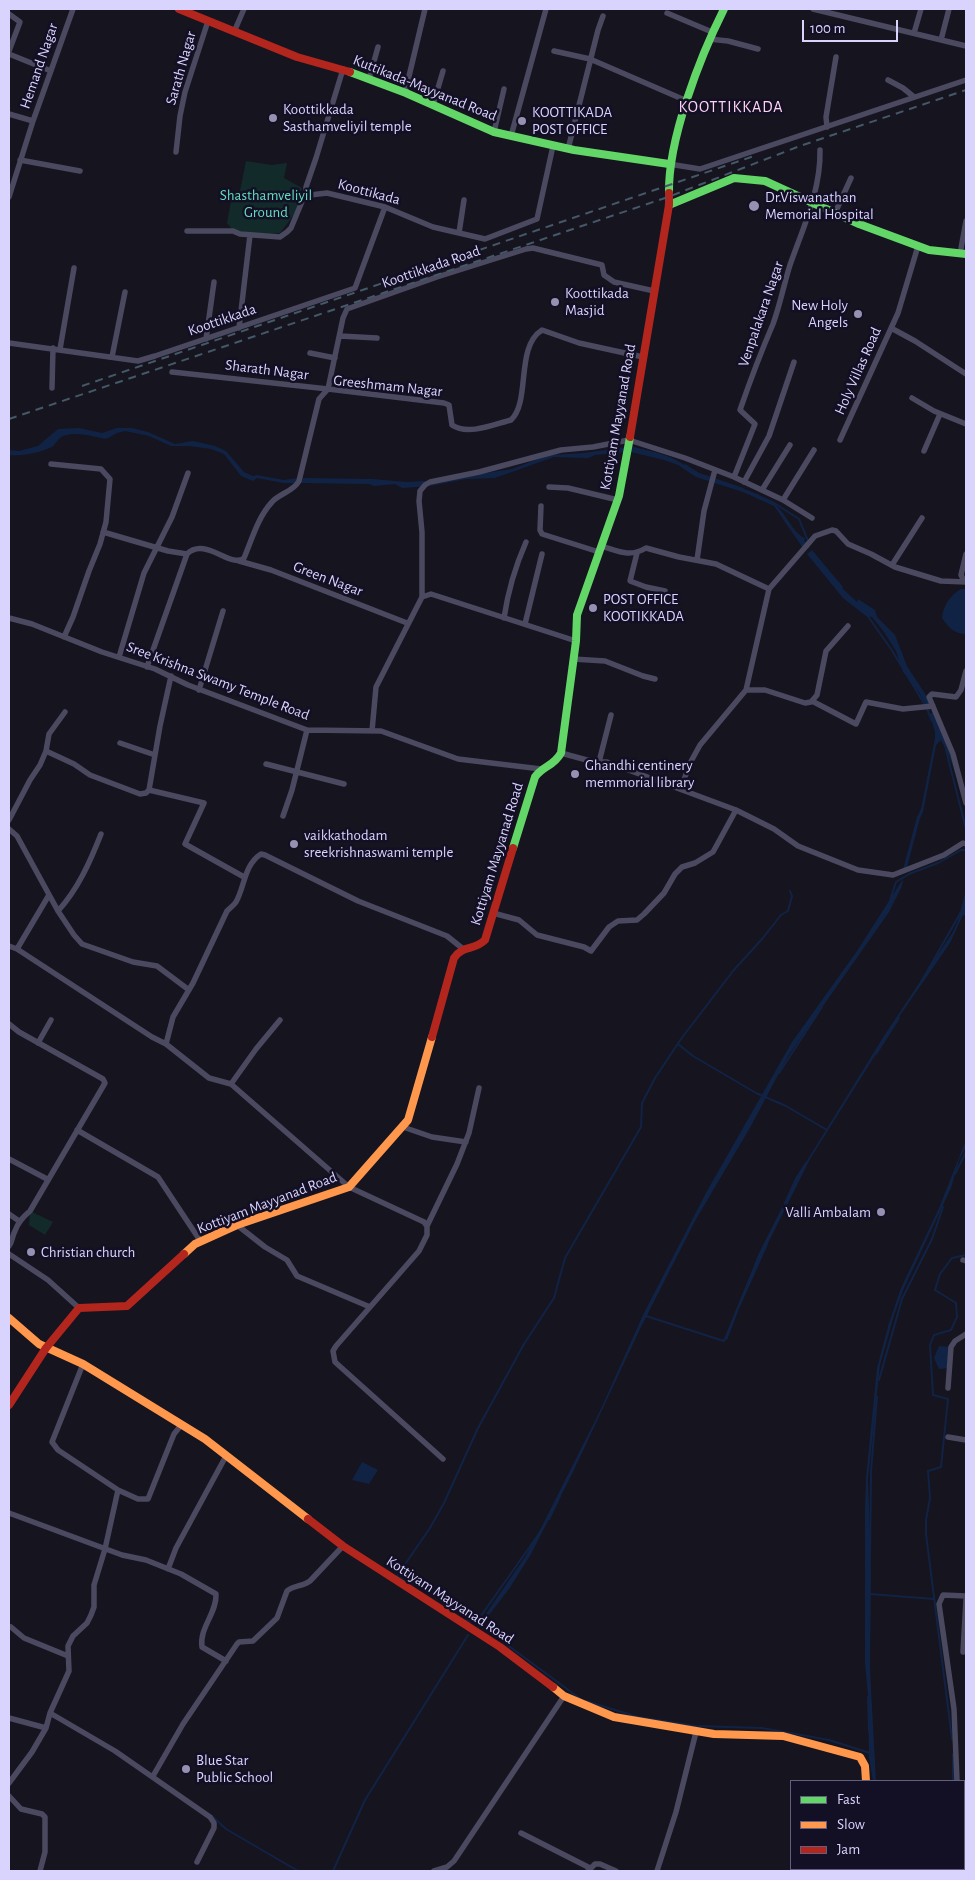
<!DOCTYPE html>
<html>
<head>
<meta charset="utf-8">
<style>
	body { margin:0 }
	#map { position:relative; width:975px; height:1880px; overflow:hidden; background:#16141f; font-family:"Alegreya Sans",sans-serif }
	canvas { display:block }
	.frame { position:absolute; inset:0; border:10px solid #d9d4fe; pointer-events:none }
	.legend { position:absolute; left:790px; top:1780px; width:175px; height:90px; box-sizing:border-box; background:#130f24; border:1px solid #625e7b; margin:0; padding:6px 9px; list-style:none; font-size:15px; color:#d9d4fe }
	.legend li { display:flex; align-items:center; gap:10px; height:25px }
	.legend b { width:25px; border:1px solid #625e7b }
	.scale { position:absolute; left:802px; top:20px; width:96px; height:22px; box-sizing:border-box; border:2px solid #d9d4fe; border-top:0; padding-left:6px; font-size:15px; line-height:18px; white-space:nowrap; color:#d9d4fe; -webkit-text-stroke:4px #130f24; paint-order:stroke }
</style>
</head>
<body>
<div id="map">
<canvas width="975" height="1880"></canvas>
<div class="frame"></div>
<ul class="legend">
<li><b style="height:6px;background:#63d668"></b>Fast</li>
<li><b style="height:6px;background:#ff974d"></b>Slow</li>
<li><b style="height:6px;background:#b3261e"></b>Jam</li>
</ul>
<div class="scale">100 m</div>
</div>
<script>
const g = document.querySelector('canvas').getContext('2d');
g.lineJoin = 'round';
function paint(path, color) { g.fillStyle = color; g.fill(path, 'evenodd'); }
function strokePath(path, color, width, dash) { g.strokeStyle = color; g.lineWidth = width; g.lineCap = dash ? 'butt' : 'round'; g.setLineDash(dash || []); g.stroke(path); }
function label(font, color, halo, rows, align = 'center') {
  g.font = font + ' "Alegreya Sans",sans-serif'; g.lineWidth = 5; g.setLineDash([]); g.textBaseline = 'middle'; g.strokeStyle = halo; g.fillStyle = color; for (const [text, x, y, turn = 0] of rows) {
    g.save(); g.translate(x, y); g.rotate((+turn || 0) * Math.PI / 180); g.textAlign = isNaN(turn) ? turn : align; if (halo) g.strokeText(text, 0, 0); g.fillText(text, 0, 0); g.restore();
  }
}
paint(new Path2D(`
	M246 161 271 165 287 163 284 178 302 188 296 212 280 233C272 234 239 234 232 229 231 228 228 224 227 223L232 196 240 191Z
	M30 1211 53 1222 45 1235 29 1225Z`), '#132a2b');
paint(new Path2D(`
	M79 428 102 433 117 428H132L148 432 175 444 193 441 215 446 226 451 244 472 253 476 257 475 284 480 298 478 297 483H283L257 478 253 481 241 476 224 454 211 449 189 446H171L149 436 125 431 117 433 106 439C92 436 77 431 63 436 58 438 56 444 52 447 39 453 23 456 9 455V450L19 451 38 446 58 429Z
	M631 446C644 450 659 452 672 458 685 464 695 473 709 478 731 486 753 489 773 503 786 512 792 533 805 538L804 540 810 547 805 551 774 506 743 492 696 477 678 465 664 460 631 452Z
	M626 447 625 452 595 455 588 458 554 457 495 478 466 479 430 486 402 488 395 484 374 486 369 484 301 483 303 478 372 479 407 482 439 480 512 469 548 455 584 453Z
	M812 550 843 587 842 588 857 602 858 599 875 610 877 617 895 635 907 666 933 706 929 711 919 692 903 672 896 651 884 632 872 617 866 616 843 598 807 554Z
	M961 589H966V634C954 634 948 627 942 618 943 606 950 595 961 589Z
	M934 712 966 795V807L951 761 941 740 936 745 923 812 920 818 906 871 902 873 917 817 921 809 935 738V732L930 714Z
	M903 879 902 886 889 912 788 1056 751 1126 695 1221 640 1329 572 1474 531 1554 509 1589 479 1628 477 1627 525 1557 542 1526 599 1413 643 1315 707 1191 792 1042 857 951Z
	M966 889 965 911 966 912V916L963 915 950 943 901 1014 810 1159 764 1251 747 1288 727 1340 724 1339 759 1253 800 1172 884 1036 953 932 958 921Z
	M966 1140V1147L959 1160 951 1188 904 1288 894 1315 880 1365 868 1479 871 1570 870 1669 876 1781H873L869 1757 868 1696 865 1663V1512L866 1478 877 1368 889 1323 901 1288 939 1208Z
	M939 1346 950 1347 948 1368 939 1369 934 1358Z
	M362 1462 378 1470 369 1484 352 1480Z`), '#112344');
strokePath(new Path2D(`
	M685 465 699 474 743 489
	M763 498 774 503 799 519 808 541
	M867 615 891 649 902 667
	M908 677 925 705
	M927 709 932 721
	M946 750 966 829
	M890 900 896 882 909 874 938 863 961 850H966
	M921 982 961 912
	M678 1044 693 1056 756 1093 786 1106 827 1130
	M876 1054 899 1018
	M779 1073 822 1007
	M955 1174 966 1152
	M785 1203 797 1177 806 1163
	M740 1304 767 1244
	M646 1316 724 1341 725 1338
	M879 1380 902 1299 932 1239 943 1207
	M549 1519 560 1496
	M870 1560 871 1471 877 1397
	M406 1582 397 1576 430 1528 444 1503 478 1428 524 1344 554 1298 565 1258 641 1127 642 1103 655 1078 681 1039 733 971 762 939 781 915 788 911 792 896 790 891
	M870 1594 934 1599
	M464 1620 476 1623 498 1638 582 1700
	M478 1620 538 1535
	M866 1627V1604
	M868 1697 869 1732
	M586 1701 638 1717 696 1726 762 1728 829 1740 870 1753
	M952 1739 926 1534V1520L930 1498 928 1471 941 1467 948 1399 933 1395 930 1345 934 1335 951 1330 957 1317 956 1303 935 1290 940 1274 952 1258 966 1255
	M953 1781V1754
	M212 1816 226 1829 298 1871
	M964 1854 966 1866
	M333 1871 365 1800 468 1635`), '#112344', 2);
strokePath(new Path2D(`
	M813 9 966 46
	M667 13 712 32
	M9 14 20 22 9 51
	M234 32 244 9
	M914 33 921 9
	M709 39 728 41 758 49
	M941 40 949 9
	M554 51 590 59 687 101
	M9 54 51 71
	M343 69 316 158 306 187V192L310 195 327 193 385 207 433 227 459 233 464 200
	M369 79 378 47
	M888 80 903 88 914 97
	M405 93 425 9
	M433 105 443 71
	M9 114 33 121
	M827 127 826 117 836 57
	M494 132 504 89
	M511 136 546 9
	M568 149 598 30 603 16
	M176 152 180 116 185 92 208 21
	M20 160 80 171
	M669 164 700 169 966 80
	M9 197 33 121 73 9
	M835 213 851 178
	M187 231H233L240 234 280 237 287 232 291 228 306 192
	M459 233 485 239 537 219 553 146
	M960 254 966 221
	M239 328 250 235
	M891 328 915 341 966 374
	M340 336 377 338
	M206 339 214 282
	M9 343 138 361 155 356 355 288 385 207
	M60 349 74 268
	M310 353 335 358
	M112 357 125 292
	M172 372 328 389 343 318 347 309 437 277 526 249 533 248 602 265 604 275 614 282 654 291
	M52 388 53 348
	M912 398 934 411 966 424
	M840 440 898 313 918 246
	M924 451 940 414
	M51 464 101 469 110 479 106 522 100 544 89 571 73 617 64 637
	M734 477 755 424 740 410C750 381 761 352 773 324 780 305 784 284 790 265 803 228 821 190 820 150
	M744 482 769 436 794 362
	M549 487 568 488 618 500
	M762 490 790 445
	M783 500 814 450
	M541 506 540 530 542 534 599 552
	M103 532 168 551 187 554
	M601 546C618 551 629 558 646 548L679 557 716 564 769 589
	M637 553 630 581 646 587 665 591
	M697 560 704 511 715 470
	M239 561 271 570 407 623
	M892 565 922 518
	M964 581 961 575 966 554
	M422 597 431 594 576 641
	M9 618 32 624 102 652 155 669 188 685 307 730 381 731 458 759 541 769
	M504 618C508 591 515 567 526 542
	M525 624 542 554
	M119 657 144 573 172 517 188 473
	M573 659 605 661 643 676 655 679
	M147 667 187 554C205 536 231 569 244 558 252 539 258 517 272 502 280 493 293 492 299 481L319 399 328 389 444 403 449 405 452 425C468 436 495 424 511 420 531 401 515 347 542 330L579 343 643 357
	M966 671 961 690 956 697 932 694 929 697 953 754 966 803
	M199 690 223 611
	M746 690H765L805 703 811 702 817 695 826 651 848 626
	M812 701 856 724 866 702 903 709 933 706
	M372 731 376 687 422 597V532L419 501 420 491 425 485 430 482 479 472 561 450 593 447 629 440 685 458 734 477 783 500 812 518
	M120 743 155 755
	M46 751 74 764 90 775 140 794 146 793 149 790 204 803 185 844 244 877
	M561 753 594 762H607L736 810 774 829 798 846 858 870 893 875 944 855 963 843 966 844
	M599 762 611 715
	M266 764 344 784
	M681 789 689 765 700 745 746 690 769 589 815 536 832 530 836 531 848 544 871 554 895 567 941 581 966 582
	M149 790 160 726 171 676
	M283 816 292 790 307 730
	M9 820 30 780 40 765 46 751 49 734 65 712
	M9 829 17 836 58 911 74 935 82 944 133 962 157 966 189 990
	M58 911C78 889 90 862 101 834
	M493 913 519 920 537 935 584 947 591 951 609 927 618 921 637 920 644 914 664 893 675 874 682 867 695 863 713 852 736 810
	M9 946 17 949 152 1037 166 1044 209 1078 231 1084 349 1187 424 1222 427 1226V1235L419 1251 336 1346 333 1351 335 1362 443 1459
	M17 949 49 895
	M9 1024 19 1032 103 1079 105 1083 30 1211C23 1217 18 1222 15 1231 12 1236 13 1241 9 1246
	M38 1043 51 1020
	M166 1044 173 1017 193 983 227 911C230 908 234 905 236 902 245 886 244 865 261 854L265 855 358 901 447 936 462 948
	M231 1084 256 1049 280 1020
	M403 1127 432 1137 466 1142
	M77 1130 158 1177 201 1242
	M9 1159 47 1179
	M9 1214 19 1221
	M237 1225 265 1247 287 1260 297 1276 370 1307
	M427 1226 457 1164 469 1133 479 1088
	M9 1254 48 1280 79 1308
	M963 1260 966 1261
	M83 1364 52 1442 58 1450 118 1490
	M948 1388 951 1347 955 1341 966 1334
	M948 1437 966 1440
	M9 1513 122 1555 146 1560 181 1574 216 1594C217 1613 199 1628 202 1647L226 1661
	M168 1569 176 1548 226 1456
	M11 1627 24 1638 68 1656
	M963 1652 966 1600
	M50 1713 115 1751 210 1817 214 1823V1828L197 1862
	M9 1718 46 1728
	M153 1776 183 1724 237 1644 239 1642 253 1641 277 1618 287 1591C294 1585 302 1587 310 1581L343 1546
	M957 1781 954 1709 939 1604 943 1595 966 1596
	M9 1783 32 1752 46 1728 50 1713 69 1671 68 1646 73 1636 87 1623 91 1615 94 1607V1585L105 1549 118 1490 138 1499H148L174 1434 182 1424
	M9 1796 21 1809 42 1814 45 1817V1852L40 1871
	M521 1833 590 1868
	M878 1869V1871
	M434 1871 447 1867 454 1861 564 1696
	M588 1871 595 1864H600L616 1871
	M657 1871 676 1812 696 1732`), '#4a4960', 5.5);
strokePath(new Path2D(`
	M350 72 406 93 494 132 574 150 669 164
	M669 193C668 139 700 57 724 9
	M669 205 734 178 765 181 859 224 929 250 966 254
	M513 848 535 777C544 765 553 767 561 753L576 641 577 615 619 496 630 437
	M964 1827 966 1826`), '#63d668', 8);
strokePath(new Path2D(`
	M184 1254 195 1244 237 1225 349 1187 408 1120 432 1037
	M9 1318 39 1344 83 1364 205 1439 308 1519
	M553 1687 564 1696 614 1717 714 1734 783 1736 860 1757 865 1766 866 1781`), '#ff974d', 8);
strokePath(new Path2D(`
	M179 9 297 57 350 72
	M630 437 669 205V193
	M432 1037 454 958C464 944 474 951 485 940L513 848
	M9 1405 46 1348 79 1308 127 1306 184 1254
	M308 1519 343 1546 500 1647 553 1687`), '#b3261e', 8);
strokePath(new Path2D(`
	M82 386 754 156
	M9 419 668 197 800 146 966 90`), '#445867', 2, [8, 6]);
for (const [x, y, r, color] of [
	[273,118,5,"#9591b0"],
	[522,121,5,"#9591b0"],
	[754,206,6,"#9591b0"],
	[555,302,5,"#9591b0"],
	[858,314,5,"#9591b0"],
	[593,608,5,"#9591b0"],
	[575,774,5,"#9591b0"],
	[294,844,5,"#9591b0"],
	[881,1212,5,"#9591b0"],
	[31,1252,5,"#9591b0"],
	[186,1769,5,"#9591b0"]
]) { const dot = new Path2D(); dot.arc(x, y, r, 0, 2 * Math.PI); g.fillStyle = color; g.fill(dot); strokePath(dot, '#130f24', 2); }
label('15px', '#d9d4fe', '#130f24', [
	["Hemand Nagar",39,66,-71],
	["Sarath Nagar",181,68,-74],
	["Kuttikada-Mayyanad Road",425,88,22],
	["Koottikada",369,192,15],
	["Koottikkada Road",431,267,-19],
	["Venpalakara Nagar",761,314,-71],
	["Koottikkada",222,320,-19],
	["Sharath Nagar",267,370,7],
	["Holy Villas Road",858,371,-66],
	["Greeshmam Nagar",388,386,6],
	["Kottiyam Mayyanad Road",618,417,-80],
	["Green Nagar",328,579,21],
	["Sree Krishna Swamy Temple Road",218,681,21],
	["Kottiyam Mayyanad Road",497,854,-73],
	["Kottiyam Mayyanad Road",267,1203,-21],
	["Kottiyam Mayyanad Road",450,1600,33]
]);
label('15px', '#d9d4fe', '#130f24', [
	["Koottikkada",283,109],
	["Sasthamveliyil temple",283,126],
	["KOOTTIKADA",532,112],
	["POST OFFICE",532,129],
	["Dr.Viswanathan",765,197],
	["Memorial Hospital",765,214],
	["Koottikada",565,293],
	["Masjid",565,310],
	["New Holy",848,305,"right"],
	["Angels",848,322,"right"],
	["POST OFFICE",603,599],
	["KOOTIKKADA",603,616],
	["Ghandhi centinery",585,765],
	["memmorial library",585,782],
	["vaikkathodam",304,835],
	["sreekrishnaswami temple",304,852],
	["Valli Ambalam",871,1212,"right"],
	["Christian church",41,1252],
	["Blue Star",196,1760],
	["Public School",196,1777]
], 'left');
label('15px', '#62dcbe', '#130f24', [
	["Shasthamveliyil",266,195],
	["Ground",266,212]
]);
g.letterSpacing = '1px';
label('16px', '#fed5ef', '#130f24', [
	["KOOTTIKKADA",731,107]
]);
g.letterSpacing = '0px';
</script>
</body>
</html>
